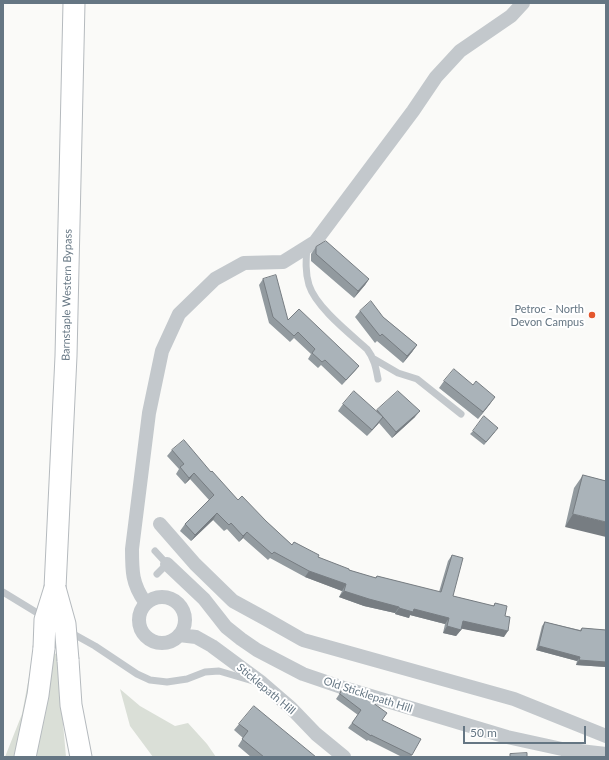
<!DOCTYPE html>
<html>
<head>
<meta charset="utf-8">
<style>
	body { margin:0 }
	#map { position:relative; width:609px; height:760px; overflow:hidden; background:#fafaf8; font-family:Lato,sans-serif }
	canvas { display:block }
	.frame { position:absolute; inset:0; border:4px solid #657683; pointer-events:none }
	.scale { position:absolute; left:463px; top:726px; width:123px; height:18px; box-sizing:border-box; border:2px solid #657683; border-top:0; padding-left:5px; font-size:12px; line-height:14px; white-space:nowrap; color:#657683; -webkit-text-stroke:3px #fff; paint-order:stroke }
</style>
</head>
<body>
<div id="map">
<canvas width="609" height="760"></canvas>
<div class="frame"></div>
<div class="scale">50 m</div>
</div>
<script>
const g = document.querySelector('canvas').getContext('2d');
g.lineJoin = 'round';
function paint(path, color) { g.fillStyle = color; g.fill(path, 'evenodd'); }
function strokePath(path, color, width, dash) { g.strokeStyle = color; g.lineWidth = width; g.lineCap = dash ? 'butt' : 'round'; g.setLineDash(dash || []); g.stroke(path); }
function label(font, color, halo, rows, align = 'center') {
  g.font = font + ' Lato,sans-serif'; g.lineWidth = 4; g.setLineDash([]); g.textBaseline = 'middle'; g.strokeStyle = halo; g.fillStyle = color; for (const [text, x, y, turn = 0] of rows) {
    g.save(); g.translate(x, y); g.rotate((+turn || 0) * Math.PI / 180); g.textAlign = isNaN(turn) ? turn : align; if (halo) g.strokeText(text, 0, 0); g.fillText(text, 0, 0); g.restore();
  }
}
paint(new Path2D(`
	M51 650 57 655 66 757H34Z
	M29 677 34 678 17 757H5L22 714Z
	M120 689 140 706 175 726 188 723 207 744 216 757H153L130 726Z`), '#dadfd7');
const primary = new Path2D(`
	M55 588 66 356 74 3
	M68 660 71 705 81 757
	M25 757 38 695 44 648`);
strokePath(primary, '#b5babe', 23);
strokePath(new Path2D(`
	M307 247C306 260 305 272 309 285 316 307 349 333 367 349 374 358 376 368 378 379
	M374 359 398 373 417 379 461 414
	M155 551 167 564 157 574
	M3 592 44 617
	M68 631 95 646 137 674 150 680 167 682 187 679 205 672 219 671 253 681`), '#c3c8cc', 7);
strokePath(new Path2D(`
	M160 524 195 564 233 601 266 619 303 640 514 699 606 736
	M167 564 204 599 226 627 241 639 257 650 303 674 344 688 507 737 562 749 606 754
	M139 620a23 23 0 1 1 46 0a23 23 0 1 1-46 0Z
	M145 602C132 584 132 571 132 549L149 413 162 351 179 314 215 279 244 263 283 262 315 242 413 111 436 77 460 51 511 16 523 3
	M179 635 196 637 212 646 262 683 291 708 316 734 344 757`), '#c3c8cc', 14);
strokePath(primary, '#fff', 21);
const primaryBridge = new Path2D(`
	M55 588 65 624 68 660
	M44 648 45 620 55 588`);
strokePath(primaryBridge, '#b5babe', 23, []);
strokePath(primaryBridge, '#fff', 21);
paint(new Path2D(`
	M316 247 369 279 365 285 354 298 311 261V254Z
	M263 279 288 320 359 366 355 371 342 385 321 365 318 368 308 359 311 354 294 338 290 342 269 323 259 285Z
	M360 311 383 317 417 345 412 352 403 363 377 341 375 343 355 317Z
	M444 381 473 385 490 404 478 419 439 388Z
	M343 404 376 411 377 410 415 417 392 438 379 423 367 436 338 411Z
	M473 431 495 432 484 445 470 434Z
	M172 450 211 472 238 500 266 521 292 545 294 542 318 557 349 570 375 578 377 576 439 592 448 561 452 555 453 596 493 606 495 603 505 616 504 637 461 628V630L456 636 443 633 445 624 410 615 409 618 395 614V613L364 606 339 597 342 591 305 577 270 558 268 560 243 538 239 542 227 529 224 531 213 520 191 541 180 531 185 524 209 500 190 479 185 484 176 474 179 469 167 456Z
	M583 475 606 481 565 527 574 488Z
	M545 622 580 630 582 628 606 630V667L576 665 577 661 536 650 542 626Z
	M342 690 382 720 412 755 411 757H402L368 740 367 741 348 728 358 715 336 699Z
	M239 724 316 757H251L238 746 243 738 234 730Z`), '#929a9f');
paint(new Path2D(`
	M369 279 365 285 354 298 358 291Z
	M417 345 412 352 403 363 407 356Z
	M495 397 490 404 478 419 483 412Z
	M420 411 415 417 392 438 396 432Z
	M383 417 378 424 367 436 372 430Z
	M194 473 190 479 185 484 189 478Z
	M217 513 213 520 191 541 195 535Z
	M573 514 606 522V537L565 527Z
	M247 532 243 538 239 542 243 536Z
	M309 571 346 584 342 591 305 577Z
	M344 591 399 607 395 613 364 606 339 597Z
	M399 608 414 609 449 618 445 624 410 615 409 618 395 614Z
	M463 621 508 631 504 637 458 628Z
	M447 626 461 630 456 636 443 633Z
	M539 646 580 657 577 661 536 650Z
	M579 660 606 662V667L576 665Z`), '#777d82');
const building = new Path2D(`
	M326 241 369 279 358 291 316 254V247Z
	M276 275 288 320 299 309 359 366 346 380 325 360 322 362 312 353 315 349 298 332 294 336 273 317 263 279Z
	M371 301 383 317 417 345 407 356 382 334 380 336 360 311Z
	M454 369 473 385 476 381 495 397 483 412 444 381Z
	M354 391 383 417 372 430 343 404Z
	M398 391 420 411 396 432 377 410Z
	M484 416 498 428 486 442 473 431Z
	M184 440 211 472 212 471 238 500 242 496 266 521 292 545 294 542 319 555 318 557 349 569V570L376 578 377 576 441 592 452 555 463 558 453 596 494 606 495 603 507 606 505 616 510 617 508 631 463 621 461 630 447 626 449 618 414 609 413 612 399 608V607L369 599 344 591 346 584 309 571 274 552 272 554 247 532 243 536 231 523 229 525 217 513 195 535 185 524 214 495 194 473 189 478 180 467 184 464 172 450Z
	M583 475 606 481V522L573 514Z
	M545 622 581 631 582 628 606 630V662L579 660 580 657 539 646Z
	M342 690 365 697 387 713 382 720 421 739 412 755 371 735V736L352 723 361 710 340 694Z
	M254 706 316 757H264L242 739 248 731 239 724Z
	M527 753V757H510V754Z`);
paint(building, '#aab3b9');
strokePath(building, '#777d82', 1);
for (const [x, y, r, color] of [
	[592,315,4,"#e4572e"]
]) { const dot = new Path2D(); dot.arc(x, y, r, 0, 2 * Math.PI); g.fillStyle = color; g.fill(dot); strokePath(dot, '#fff', 1.5); }
label('11px', '#657683', '#fff', [
	["Barnstaple Western Bypass",67,295,-89],
	["Sticklepath Hill",266,689,40],
	["Old Sticklepath Hill",368,695,18]
]);
label('11px', '#657683', '#fff', [
	["Petroc - North",584,309],
	["Devon Campus",584,322]
], 'right');
</script>
</body>
</html>
